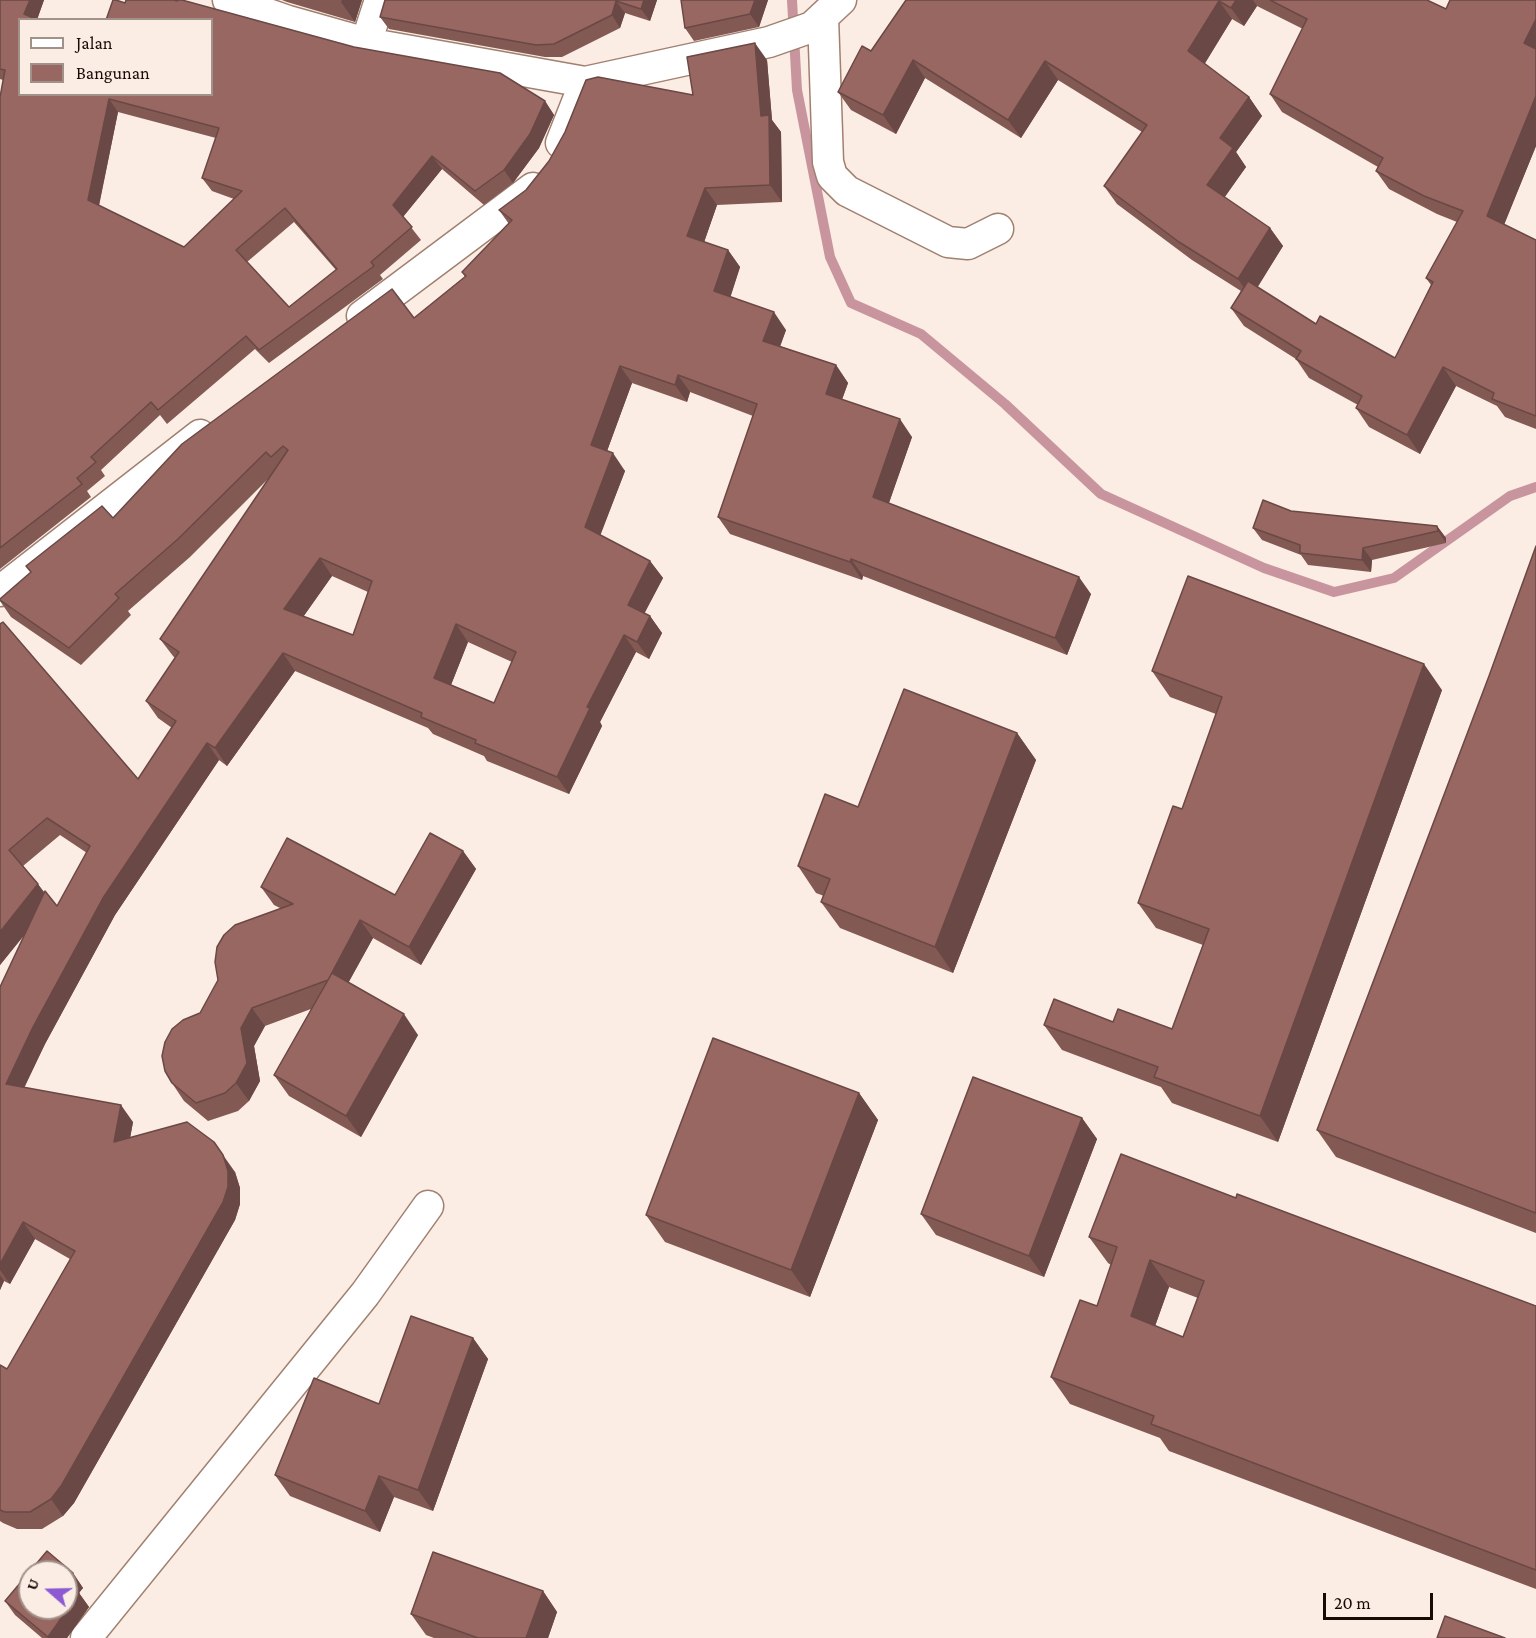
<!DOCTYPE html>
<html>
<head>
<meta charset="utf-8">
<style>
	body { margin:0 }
	#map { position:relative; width:1536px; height:1638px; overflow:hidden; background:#fbece4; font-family:"Crimson Pro",serif }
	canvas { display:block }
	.legend { position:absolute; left:18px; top:18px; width:195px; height:78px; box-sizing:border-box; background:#fbece4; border:2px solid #a0928b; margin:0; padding:8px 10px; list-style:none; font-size:18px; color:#170b06 }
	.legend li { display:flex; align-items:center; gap:12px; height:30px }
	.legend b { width:30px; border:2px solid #a0928b }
	.north { position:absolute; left:18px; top:1560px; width:60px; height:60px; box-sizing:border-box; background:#fbece4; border:2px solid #a0928b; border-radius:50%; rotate:290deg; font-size:16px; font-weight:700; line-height:24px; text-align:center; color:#170b06 }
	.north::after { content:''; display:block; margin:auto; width:21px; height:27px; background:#8c5ad2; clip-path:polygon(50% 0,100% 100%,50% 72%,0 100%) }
	.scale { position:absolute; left:1323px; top:1593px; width:110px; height:27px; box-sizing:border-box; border:3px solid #170b06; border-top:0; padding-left:8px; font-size:18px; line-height:21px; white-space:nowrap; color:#170b06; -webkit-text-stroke:4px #fbece4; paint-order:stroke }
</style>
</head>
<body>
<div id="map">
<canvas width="1536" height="1638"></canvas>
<ul class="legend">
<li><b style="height:8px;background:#fff"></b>Jalan</li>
<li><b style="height:16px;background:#986762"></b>Bangunan</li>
</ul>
<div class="north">U</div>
<div class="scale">20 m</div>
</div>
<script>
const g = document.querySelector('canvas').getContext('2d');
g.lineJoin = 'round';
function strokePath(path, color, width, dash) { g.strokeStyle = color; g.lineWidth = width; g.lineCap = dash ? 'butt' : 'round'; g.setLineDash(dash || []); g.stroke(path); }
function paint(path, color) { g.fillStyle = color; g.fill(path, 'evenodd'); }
strokePath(new Path2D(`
	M792 0 797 90 830 257 851 303 921 334 1005 404 1101 494 1264 568 1334 592 1394 578 1510 496 1536 487`), '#c8959f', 10);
const minor = new Path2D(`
	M228 0 288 21 366 43 585 82 769 42 812 27 841 0
	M823 17 828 162 832 176 847 191 948 242 968 244 998 229
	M366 43 380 0
	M561 143 585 82
	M362 316 533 188
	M0 591 200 435
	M86 1638 365 1294 428 1206`);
strokePath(minor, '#a18070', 33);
strokePath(minor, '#fff', 30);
paint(new Path2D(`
	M0 0H44L37 19 212 94 125 3 545 101 554 115 539 148 513 183 484 205 442 169 403 217 421 240 380 275 383 279 269 363 255 349 167 424 160 415 101 470 105 476 87 491 91 497 0 569V97L3 80 0 79ZM118 112 216 138 202 178 212 191 234 199 184 247 99 206ZM294 222 336 270 289 307 247 262Z
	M282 0H362L355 22 287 2Z
	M385 0H657L650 21 625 13 620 28 562 57H545L389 29 380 17Z
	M681 0H768L759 27 694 41 685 28Z
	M906 0H1427L1446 9 1536 0V146L1504 224 1536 240V429L1505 417 1497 406 1456 386 1420 454 1369 427 1356 408 1358 405 1309 378 1296 359 1244 326 1231 308 1241 291 1192 260 1117 204 1104 186 1142 132 1058 80 1021 138 925 78 896 134 851 110 838 92 871 51ZM1257 6 1303 29 1270 94 1282 112 1378 167 1376 171 1389 189 1437 214 1457 222 1426 278 1431 285 1395 358 1316 324 1257 287 1283 246 1270 228 1224 197 1246 167 1236 152 1262 116 1249 97 1204 64 1232 19 1244 26Z
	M767 60 772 120 781 132 782 202 717 205 704 242 728 250 740 267 730 297 786 330 780 346 836 365 848 383 842 399 912 437 889 503 1091 594 1067 655 863 576 862 580 730 534 718 517 753 416 690 392 687 402 632 383 607 451 625 471 600 535 650 561 663 578 644 613 650 616 662 633 649 659 636 652 600 722 602 726 569 794 487 761 484 756 433 734 428 728 295 671 227 766 219 760 115 915 45 1044 24 1087 133 1122 130 1138 235 1172 240 1188V1204L235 1220 74 1503 63 1516 42 1529H17L3 1523 0 1521V1365L7 1369 70 1259 35 1239 10 1284 4 1281 0 1290V987L25 934 0 965V624L138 779 172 728 158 718 146 701 175 658 173 656 160 639 269 478 190 557 128 611 131 615 81 665 11 617 0 601V599L113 518 414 318 465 277 462 272 509 224 499 210 693 95ZM332 576 368 592 353 635 303 617ZM468 642 512 662 494 703 451 685ZM60 835 87 853 57 906 44 892 23 866Z
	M1291 511 1437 526 1446 538V543L1372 560 1371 572 1308 565 1301 555 1262 540 1253 528Z
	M1536 546V1233L1336 1157 1317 1130 1489 676Z
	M1152 671 1442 690 1278 1142 1172 1103 1161 1087 1062 1050 1044 1025 1113 1022 1172 1029 1203 945 1156 928 1138 903 1182 809 1216 714 1170 697Z
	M1017 733 1036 760 953 973 840 928 821 902 824 896 816 893 798 866 858 807Z
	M463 851 476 869 421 965 373 938 348 983 418 1035 361 1137 289 1096 274 1075 311 1009 265 1026 254 1046 260 1081 249 1101 238 1111 208 1121 184 1101 172 1083 200 1013 280 908 274 905 261 887 395 895Z
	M859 1093 878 1120 810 1297 665 1242 646 1215Z
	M1082 1118 1097 1139 1044 1277 936 1235 921 1214Z
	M1236 1198 1536 1306V1589L1169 1451 1160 1438 1070 1404 1051 1377 1097 1306 1111 1265 1108 1263 1089 1237ZM1169 1287 1198 1298 1183 1337 1155 1326Z
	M473 1338 488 1359 433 1511 394 1497 380 1532 290 1496 275 1475Z
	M73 1573 83 1588 79 1593 89 1607 67 1638H42L15 1615 5 1601Z
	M543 1591 557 1612 548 1638H434L426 1635 411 1614Z`), '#835954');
paint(new Path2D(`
	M30 0H44L37 20 24 14Z
	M342 0H362L355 22 341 2Z
	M644 0H657L650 21 641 9Z
	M755 0H768L759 27 750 14Z
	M1236 0H1253L1257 6 1244 26 1231 8Z
	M616 1 625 13 620 28 612 15Z
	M1219 1 1232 19 1201 70 1188 51Z
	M1536 19V60L1524 43Z
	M755 43 767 60 772 120 781 132 782 202 770 185 761 116Z
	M913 60 925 78 896 134 883 115Z
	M1045 61 1058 80 1021 138 1008 120Z
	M1536 96V146L1500 235 1487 216Z
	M1249 97 1262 116 1236 152 1246 167 1220 204 1207 185 1220 138Z
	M109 99 118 112 97 214 88 200Z
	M545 101 554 115 539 148 513 183 504 170Z
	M432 156 442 169 402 218 393 205Z
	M705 188 717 205 700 254 687 236Z
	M1270 228 1283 246 1251 298 1238 279Z
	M728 250 740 267 727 308 714 291Z
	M774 312 786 330 776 358 763 341Z
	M836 365 848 383 838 411 826 394Z
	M620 366 632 383 603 462 591 445Z
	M1443 367 1456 386 1420 454 1407 435Z
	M678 375 690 392 687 402 675 385Z
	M900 419 912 437 885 514 873 497Z
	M613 453 625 471 597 544 585 527Z
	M1437 526 1446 538V543L1438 531Z
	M1363 548 1372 560 1371 572 1362 560Z
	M320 558 332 576 296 627 284 609Z
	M851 559 863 576 862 580 850 562Z
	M650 561 663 578 640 622 628 605Z
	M1079 577 1091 594 1067 655 1055 638Z
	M650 616 662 633 649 659 637 642Z
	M456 624 468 642 447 695 434 678Z
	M624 635 636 652 600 722 602 726 569 794 557 777 587 707Z
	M283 653 295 671 227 766 215 748Z
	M1424 664 1442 690 1278 1142 1260 1116Z
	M1017 733 1036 760 953 973 935 947Z
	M207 743 219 760 115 915 45 1044 18 1101 6 1084 33 1027 103 898Z
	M463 851 476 869 421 965 409 947Z
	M38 884 51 902 0 965V932Z
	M360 920 373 938 340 998 328 980Z
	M252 1008 265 1026 254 1046 260 1081 249 1101 236 1083 241 1028Z
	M404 1014 418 1035 361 1137 346 1116Z
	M859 1093 878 1120 810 1297 791 1270Z
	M121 1105 133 1122 126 1160 114 1142Z
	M1082 1118 1097 1139 1044 1277 1029 1256Z
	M223 1155 235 1172 240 1188V1204L235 1220 74 1503 63 1516 51 1499Z
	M23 1222 35 1239 10 1284 0 1270V1264Z
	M1150 1260 1169 1287 1149 1343 1131 1316Z
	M0 1275 4 1281 0 1290Z
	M473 1338 488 1359 433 1511 418 1490Z
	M379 1476 394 1497 380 1532 365 1511Z
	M73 1573 83 1588 76 1596 66 1582Z
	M543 1591 557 1612 548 1638H526Z
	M79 1593 89 1607 67 1638H49L48 1637Z`), '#6a4845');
const building = new Path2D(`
	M0 0H30L24 14 38 20H20V94H212V20H106L113 0H116L125 3 126 0H174L177 1 178 0H182L354 47 500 73 545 101 530 134 504 170 475 191 432 156 393 205 412 227 371 262 374 266 259 350 246 336 158 410 151 402 91 457 96 462 77 478 82 484 0 548V97L5 70 0 69ZM109 99 219 128 202 178 242 191 184 247 88 200ZM285 208 337 269 289 307 236 250Z
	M385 0H644L641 9 616 1 612 15 554 44 536 45 380 17Z
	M681 0H755L750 14 685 28Z
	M906 0H1236L1231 8 1219 1 1188 51 1249 97 1220 138 1233 148 1207 185 1270 228 1238 279 1179 242 1104 186 1147 125 1045 61 1008 120 913 60 883 115 838 92 862 46 871 51Z
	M1270 0H1427L1446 9 1450 0H1536V19L1524 43 1536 49V96L1487 216 1536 240V416L1492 399 1494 393 1443 367 1407 435 1356 408 1362 396 1296 359 1301 351 1231 308 1248 281 1316 324 1320 316 1395 358 1433 282 1426 278 1463 211 1424 196 1376 171 1383 158 1270 94 1307 19Z
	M755 43 761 116 769 115 770 185 705 188 687 236 728 250 714 291 774 312 763 341 836 365 826 394 900 419 873 497 1079 577 1055 638 851 559 850 562 718 517 757 404 678 375 675 385 620 366 591 445 613 453 585 527 650 561 628 605 650 616 637 642 624 635 587 707 590 708 557 777 475 743 476 740 421 717 422 713 283 653 215 748 207 743 103 898 33 1027 6 1084 121 1105 114 1142 187 1122 214 1142 223 1155 228 1171V1187L223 1202 61 1486 51 1499 30 1512H5L0 1510V1365L7 1369 75 1251 23 1222 0 1264V987L45 891 57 906 90 846 47 818 9 850 38 884 0 932V624L3 622 138 779 176 721 146 701 179 652 160 639 288 450 283 446 271 457 266 452 178 539 115 594 119 598 69 648 0 600V599L31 572 26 566 102 506 113 518 182 444 392 289 414 318 466 276 462 272 512 220 499 210 526 190 549 161 565 132 586 80 598 77 693 95 687 57ZM320 558 372 581 353 635 284 609ZM456 624 516 652 494 703 434 678Z
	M1263 500 1291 511 1437 526 1438 531 1363 548 1362 560 1300 553V545L1253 528Z
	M1536 546V1213L1317 1130 1489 676Z
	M1188 576 1424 664 1260 1116 1154 1077 1158 1067 1044 1025 1054 999 1113 1022 1118 1009 1172 1029 1209 929 1138 903 1173 806 1182 809 1222 697 1152 671Z
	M904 689 1017 733 935 947 821 902 830 879 798 866 825 794 858 807Z
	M430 833 463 851 409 947 360 920 328 980 252 1008 241 1028 247 1063 236 1083 225 1093 196 1103 172 1083 165 1071 162 1056 165 1042 172 1029 183 1020 200 1013 218 980 215 962 217 947 224 935 235 925 293 904 261 887 287 838 395 895Z
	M332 973 404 1014 346 1116 274 1075Z
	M713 1038 859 1093 791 1270 646 1215Z
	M973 1077 1082 1118 1029 1256 921 1214Z
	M1121 1154 1236 1198 1237 1194 1536 1306V1570L1151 1424 1154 1416 1051 1377 1080 1300 1097 1306 1117 1247 1089 1237ZM1150 1260 1204 1281 1183 1337 1131 1316Z
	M411 1316 473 1338 418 1490 379 1476 365 1511 275 1475 314 1378 379 1404Z
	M47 1551 73 1573 66 1581V1572H30V1608H66V1582L79 1593 48 1637 5 1601Z
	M433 1552 543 1591 526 1638H478L411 1614Z
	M1445 1616 1505 1638H1437Z`);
paint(building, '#986762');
strokePath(building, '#6a4845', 1.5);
</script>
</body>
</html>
